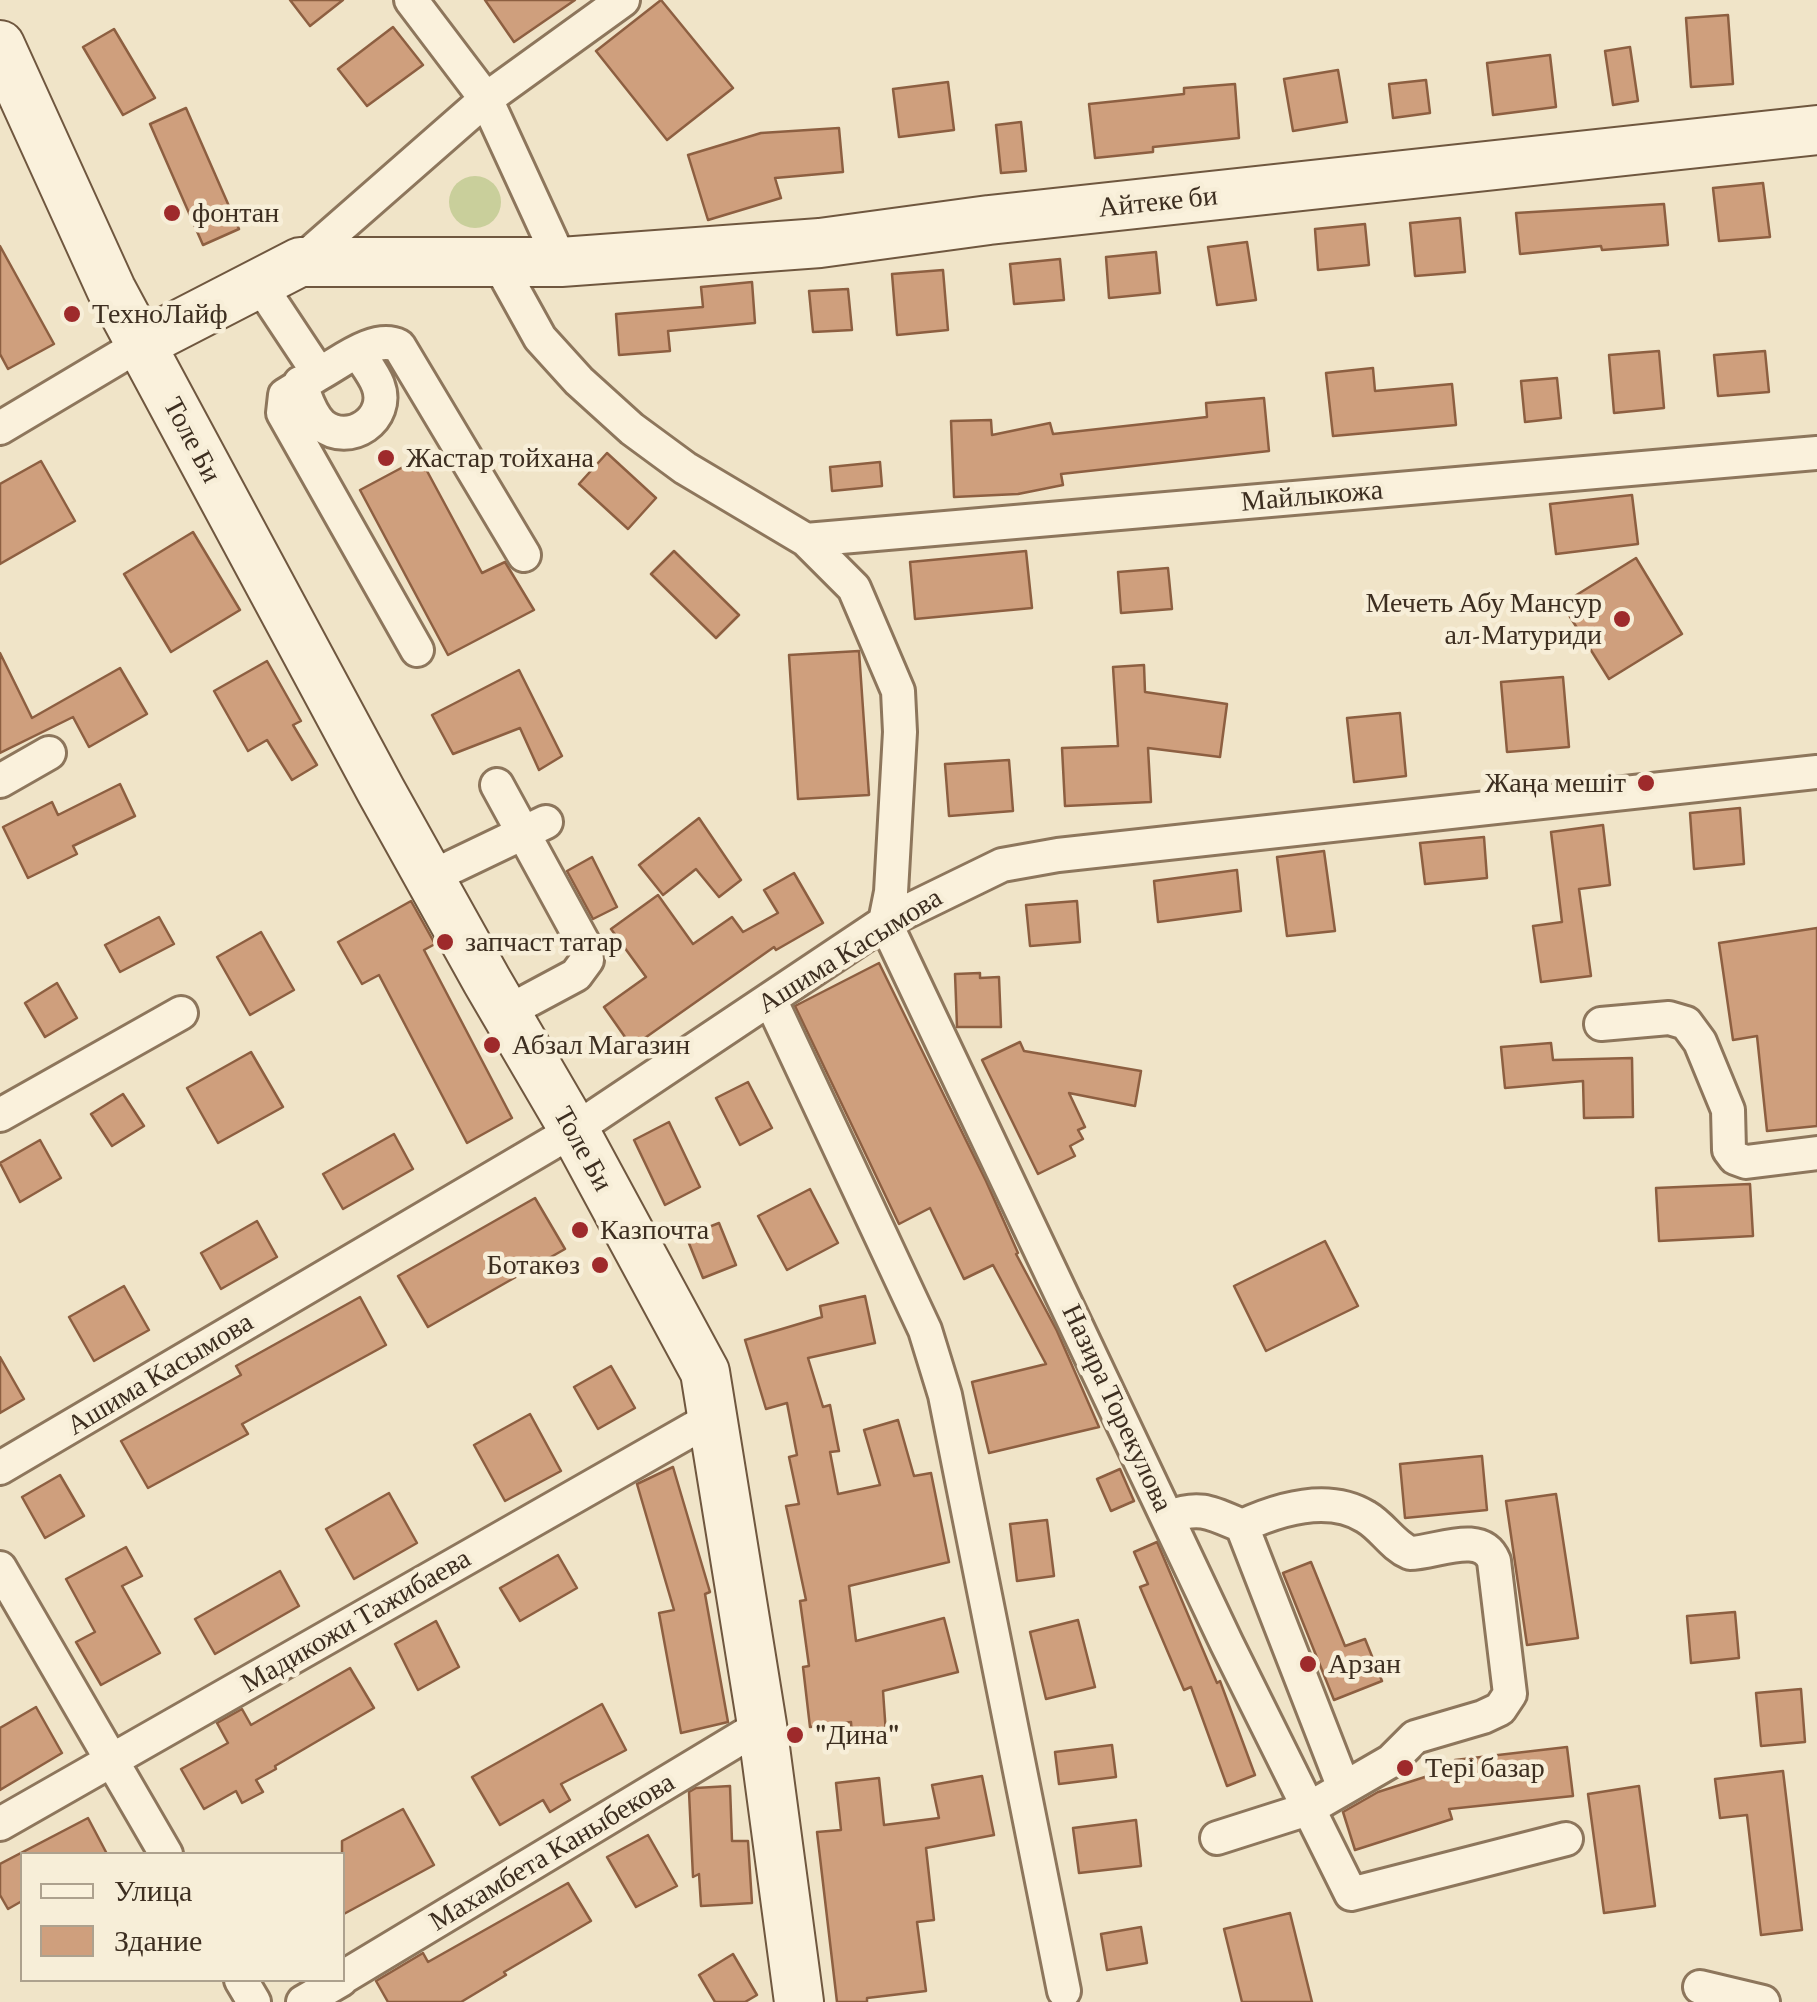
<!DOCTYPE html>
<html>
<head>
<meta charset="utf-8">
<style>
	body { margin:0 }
	#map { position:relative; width:1817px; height:2002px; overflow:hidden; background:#f0e4c8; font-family:"Crimson Pro",serif }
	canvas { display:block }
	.legend { position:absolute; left:20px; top:1852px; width:325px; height:130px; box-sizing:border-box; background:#f7eed8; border:2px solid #ada18e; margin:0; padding:12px 18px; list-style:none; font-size:30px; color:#3d2e20 }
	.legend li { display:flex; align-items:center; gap:20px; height:50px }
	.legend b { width:50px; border:2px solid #ada18e }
</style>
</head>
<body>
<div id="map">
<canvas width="1817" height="2002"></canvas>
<ul class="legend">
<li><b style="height:12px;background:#faf1dc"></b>Улица</li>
<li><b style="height:28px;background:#cf9f7d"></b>Здание</li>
</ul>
</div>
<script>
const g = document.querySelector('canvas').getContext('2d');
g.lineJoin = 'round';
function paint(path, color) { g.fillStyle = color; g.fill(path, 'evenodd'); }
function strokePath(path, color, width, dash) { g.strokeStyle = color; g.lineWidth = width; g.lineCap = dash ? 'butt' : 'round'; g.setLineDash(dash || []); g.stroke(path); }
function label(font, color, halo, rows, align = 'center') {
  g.font = font + ' "Crimson Pro",serif'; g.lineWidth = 9; g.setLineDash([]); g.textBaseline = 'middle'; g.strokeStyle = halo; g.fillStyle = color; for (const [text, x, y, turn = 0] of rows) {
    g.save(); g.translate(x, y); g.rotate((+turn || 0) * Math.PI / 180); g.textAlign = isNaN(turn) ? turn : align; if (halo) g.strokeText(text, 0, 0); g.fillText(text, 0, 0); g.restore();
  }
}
paint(new Path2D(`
	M449 202a26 26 0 1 1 52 0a26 26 0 1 1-52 0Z`), '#c9cf9b');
const building = new Path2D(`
	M290 0H343L310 26Z
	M485 0H575L514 42Z
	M661 0 733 88 667 140 596 51Z
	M1728 15 1733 84 1691 87 1686 18Z
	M393 27 423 65 367 106 338 69Z
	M114 29 155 98 123 115 83 47Z
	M1630 47 1638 101 1613 105 1605 51Z
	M1550 55 1556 107 1493 115 1487 63Z
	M1338 70 1347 122 1293 131 1284 79Z
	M1426 80 1430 113 1393 118 1389 84Z
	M948 82 954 130 899 137 893 89Z
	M1235 84 1239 138 1153 147V152L1095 158 1089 104 1184 94V88Z
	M186 108 239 229 203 245 150 124Z
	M1021 122 1026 171 1001 173 996 125Z
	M839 128 843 172 775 178 781 198 708 220 688 155 761 133Z
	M1763 183 1770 237 1719 241 1713 188Z
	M1664 204 1668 245 1602 250 1601 246 1520 254 1516 213Z
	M1460 218 1465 272 1415 276 1410 223Z
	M1365 224 1369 265 1318 270 1315 229Z
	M1247 242 1256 300 1217 305 1208 247Z
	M0 246 54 344 8 369 0 354Z
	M1156 252 1160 293 1109 298 1106 257Z
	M1060 259 1064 300 1014 304 1010 264Z
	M943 270 948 330 897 335 892 274Z
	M752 282 755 323 668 331 670 351 619 355 616 314 703 307 701 287Z
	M848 289 852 330 813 332 809 291Z
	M1659 351 1664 408 1614 413 1609 355Z
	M1765 351 1769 392 1718 396 1714 355Z
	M1373 368 1375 391 1452 384 1456 425 1333 436 1326 373Z
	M1557 378 1561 418 1525 422 1521 381Z
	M1264 398 1269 451 1061 474 1063 485 1018 494 954 497 951 421 991 420 992 435 1050 423 1053 434 1207 417 1206 403Z
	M607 453 656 498 628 529 579 484Z
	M420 458 482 573 505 562 534 610 448 655 360 490Z
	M41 461 75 521 0 564V484Z
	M880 462 882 486 832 491 830 467Z
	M1632 495 1638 544 1556 554 1550 504Z
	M193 532 240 610 171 652 124 574Z
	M674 551 739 615 716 638 651 574Z
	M1026 551 1032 608 915 619 910 562Z
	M1636 558 1682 634 1609 679 1562 604Z
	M1168 568 1172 609 1121 613 1118 572Z
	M859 651 869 795 798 799 789 655Z
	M0 653 32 718 120 668 147 714 89 747 73 717 0 753Z
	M267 661 301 721 293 725 317 765 292 780 267 740 248 751 214 691Z
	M1144 665 1145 692 1227 704 1220 757 1148 748 1151 802 1065 806 1062 748 1118 746 1113 667Z
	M519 670 562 756 539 770 520 728 453 754 432 715Z
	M1563 677 1569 747 1507 752 1501 682Z
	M1400 713 1406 776 1354 782 1347 718Z
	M1009 760 1013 811 949 816 945 764Z
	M120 784 135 816 73 846 77 854 28 878 3 827 52 802 58 815Z
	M1740 808 1744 864 1694 869 1690 813Z
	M699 818 741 880 719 897 696 869 663 895 639 865Z
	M1603 825 1610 885 1579 889 1591 976 1541 982 1533 926 1562 922 1551 832Z
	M1484 837 1487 878 1425 884 1420 843Z
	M1324 851 1335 931 1287 936 1277 857Z
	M592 857 617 907 593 919 567 871Z
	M1237 870 1241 911 1158 922 1154 881Z
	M794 873 823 923 776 950 774 947 632 1047 604 1007 646 977 611 929 658 895 693 944 732 917 743 932 778 913 764 890Z
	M411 901 435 944 424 950 512 1118 467 1143 379 975 362 984 338 942Z
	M1077 901 1080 942 1030 946 1026 905Z
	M159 917 174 944 120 972 105 945Z
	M1817 928V1126L1767 1131 1757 1036 1733 1040 1719 943Z
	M261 932 294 990 250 1015 217 957Z
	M879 963 986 1181 1018 1253 1016 1254 1057 1331 1099 1427 989 1453 972 1382 1046 1364 993 1265 964 1279 930 1208 899 1224 795 1006Z
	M980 973V978L999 977 1001 1027H957L955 974Z
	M57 983 77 1018 45 1037 25 1003Z
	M1020 1042 1024 1051 1141 1071 1135 1106 1069 1093 1085 1127 1078 1130 1083 1139 1070 1146 1075 1156 1038 1174 982 1060Z
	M1551 1043 1553 1060 1632 1058 1633 1117 1584 1118 1583 1081 1505 1088 1501 1047Z
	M251 1052 283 1107 218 1143 187 1088Z
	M748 1082 772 1128 740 1145 716 1098Z
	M123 1094 144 1126 112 1146 91 1114Z
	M669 1122 700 1187 665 1205 634 1140Z
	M394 1134 413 1169 343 1209 323 1174Z
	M40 1140 61 1178 20 1202 0 1163Z
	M1750 1184 1753 1236 1659 1241 1656 1188Z
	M810 1189 838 1243 787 1270 758 1216Z
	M535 1198 565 1249 428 1327 398 1276Z
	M257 1221 277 1257 221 1289 201 1253Z
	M719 1223 736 1265 703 1278 686 1236Z
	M1325 1241 1358 1306 1266 1351 1234 1286Z
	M124 1286 149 1330 94 1361 69 1317Z
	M865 1296 875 1343 808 1358 823 1407 830 1405 839 1451 830 1452 838 1494 880 1485 864 1430 898 1420 914 1476 931 1473 949 1562 849 1586 856 1641 944 1618 958 1672 883 1691 886 1734 852 1736 851 1722 810 1727 803 1667 809 1666 800 1601 806 1600 786 1506 799 1504 789 1457 797 1455 787 1403 766 1409 745 1340 822 1317 820 1306Z
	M360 1297 386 1345 242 1424 248 1434 148 1488 121 1441 241 1375 236 1366Z
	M0 1357 24 1399 0 1413Z
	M611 1366 635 1408 598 1429 574 1387Z
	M530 1414 561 1471 505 1501 474 1445Z
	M1482 1456 1487 1510 1405 1518 1400 1464Z
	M673 1467 710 1592 705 1594 728 1722 681 1733 659 1613 674 1610 637 1484Z
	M1120 1469 1134 1501 1111 1511 1097 1479Z
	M60 1475 84 1516 45 1538 22 1497Z
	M389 1493 417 1543 354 1579 326 1529Z
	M1556 1494 1578 1638 1527 1645 1506 1501Z
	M1047 1520 1054 1576 1017 1581 1010 1524Z
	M1157 1542 1217 1683 1220 1681 1255 1775 1227 1786 1191 1687 1184 1690 1140 1587 1148 1584 1134 1552Z
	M126 1547 142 1576 122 1586 160 1653 101 1685 76 1642 95 1632 66 1579Z
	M558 1555 577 1588 520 1621 500 1588Z
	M1311 1562 1345 1646 1365 1639 1382 1681 1334 1700 1283 1573Z
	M280 1571 299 1606 215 1654 195 1619Z
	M1735 1612 1739 1658 1691 1663 1687 1616Z
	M1078 1620 1095 1687 1046 1699 1030 1632Z
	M436 1621 459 1667 418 1690 395 1644Z
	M350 1668 374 1708 275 1766 276 1769 256 1780 263 1792 242 1803 236 1791 204 1809 181 1769 228 1743 217 1723 242 1709 251 1725Z
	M1801 1689 1805 1742 1761 1746 1756 1693Z
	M602 1704 626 1750 561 1784 570 1800 550 1812 543 1800 500 1825 472 1777Z
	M36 1707 62 1753 0 1790V1728Z
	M1112 1745 1116 1777 1059 1784 1055 1752Z
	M1567 1747 1573 1796 1449 1809 1452 1819 1355 1850 1343 1812 1378 1792 1456 1767 1455 1760Z
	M1783 1771 1802 1930 1761 1935 1747 1815 1720 1818 1715 1779Z
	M982 1776 994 1835 926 1848 934 1920 917 1922 926 1991 867 1998V2002H837L817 1832 841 1830 836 1783 879 1778 884 1825 939 1818 932 1785Z
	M730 1786 732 1841H748L752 1903 701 1906 699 1874 693 1877 689 1792 696 1788Z
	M1639 1786 1655 1906 1604 1913 1588 1794Z
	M403 1809 434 1865 342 1915V1841Z
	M88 1818 107 1854H22V1901L8 1909 0 1895V1864Z
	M1136 1820 1141 1866 1079 1873 1073 1828Z
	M648 1835 677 1886 636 1907 607 1857Z
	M568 1883 591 1921 504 1972 506 1975 461 2002H388L376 1981 423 1953 428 1962Z
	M1290 1913 1312 2002H1242L1224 1929Z
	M1141 1927 1147 1963 1107 1970 1101 1934Z
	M733 1954 757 1995 745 2002H715L699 1975Z`);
paint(building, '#cf9f7d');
strokePath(building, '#8d5f41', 2.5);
const street = new Path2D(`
	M411 0 486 99 561 262
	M300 262 486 99 623 0
	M499 264 540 338 579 381 632 429 685 468 806 540 854 588 898 691 900 732 891 892 885 922
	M258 282 319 374C341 362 375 334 399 346L524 555
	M319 374 285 395 283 413 417 650
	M300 383C306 397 310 415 322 425 349 447 391 419 378 385 374 374 364 362 358 352
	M0 428 141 344
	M806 540 1817 453
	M0 781 49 753
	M497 785 585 946 587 960 576 975 505 1013
	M429 878 546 822
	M885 922 1227 1644 1351 1894 1566 1839
	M770 999 925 1330 945 1395 1064 1991
	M1601 1024 1669 1018 1686 1023 1700 1042 1728 1110 1729 1150 1735 1158 1746 1162 1817 1153
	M0 1115 181 1013
	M0 1468 574 1130 885 922 1002 865 1058 855 1817 772
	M1169 1517C1200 1505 1212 1513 1242 1526 1279 1509 1329 1494 1366 1517 1383 1527 1392 1545 1410 1553 1436 1553 1481 1529 1494 1561L1510 1694 1500 1709 1483 1717 1415 1737 1391 1761 1308 1809 1217 1838
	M1242 1526 1344 1788
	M0 1568 166 1854
	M0 1824 712 1418
	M342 1978 762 1725
	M241 1980 254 2002
	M1700 1987 1763 2002
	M303 2002 341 1980`);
const secondary = new Path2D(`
	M0 45 111 289 381 791 487 981 574 1130 705 1372 762 1725 799 2002
	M141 344 300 262H561L820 243 989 220 1817 130`);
strokePath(street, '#8d765c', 38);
strokePath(secondary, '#6f573f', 52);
strokePath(street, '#faf1dc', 32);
strokePath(secondary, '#faf1dc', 48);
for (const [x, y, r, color] of [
	[172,213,10,"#9e2a2b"],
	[72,314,10,"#9e2a2b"],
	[386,458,10,"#9e2a2b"],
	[1622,619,10,"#9e2a2b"],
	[1646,783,10,"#9e2a2b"],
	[445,942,10,"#9e2a2b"],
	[492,1045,10,"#9e2a2b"],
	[580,1230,10,"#9e2a2b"],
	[600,1265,10,"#9e2a2b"],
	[1308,1664,10,"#9e2a2b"],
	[795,1735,10,"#9e2a2b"],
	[1405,1768,10,"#9e2a2b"]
]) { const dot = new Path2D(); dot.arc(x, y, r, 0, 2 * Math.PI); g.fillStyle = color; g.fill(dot); strokePath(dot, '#f7eed8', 4); }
label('28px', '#3d2e20', '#f7eed8', [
	["Айтеке би",1158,202,-6],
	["Толе Би",192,440,62],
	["Майлыкожа",1312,496,-5],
	["Ашима Касымова",850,951,-32],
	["Толе Би",583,1149,61],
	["Ашима Касымова",160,1374,-31],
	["Назира Торекулова",1117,1408,65],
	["Мадикожи Тажибаева",356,1621,-30],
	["Махамбета Каныбекова",552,1852,-31]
]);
label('28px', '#3d2e20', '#f7eed8', [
	["фонтан",192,213],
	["ТехноЛайф",92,314],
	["Жастар тойхана",406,458],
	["Мечеть Абу Мансур",1602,603,"right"],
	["ал-Матуриди",1602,635,"right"],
	["Жаңа мешіт",1626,783,"right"],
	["запчаст татар",465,942],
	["Абзал Магазин",512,1045],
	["Казпочта",600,1230],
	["Ботакөз",580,1265,"right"],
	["Арзан",1328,1664],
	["\"Дина\"",815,1735],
	["Тері базар",1425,1768]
], 'left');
</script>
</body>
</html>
